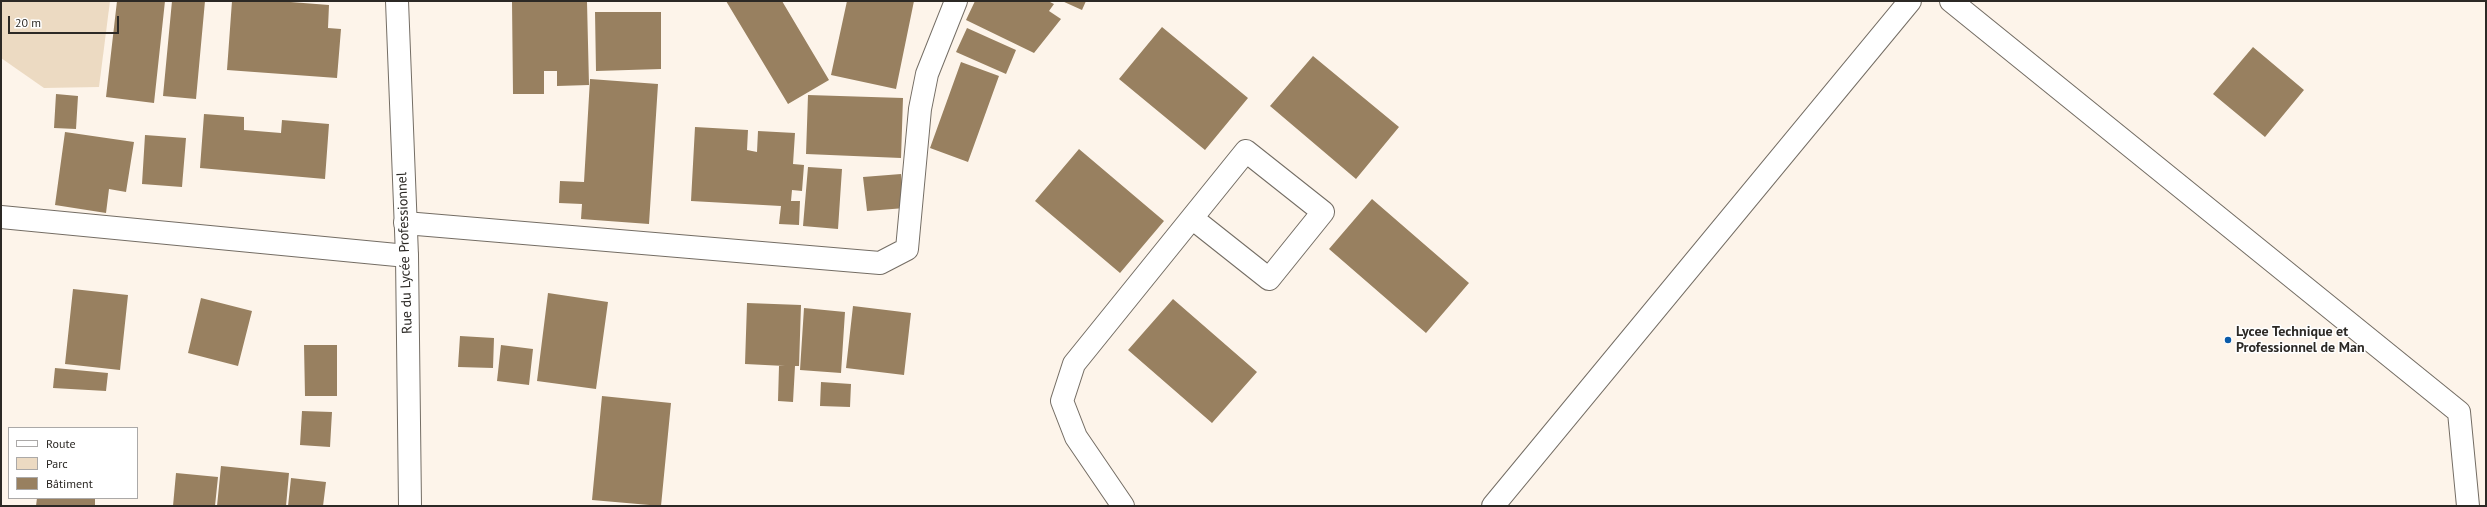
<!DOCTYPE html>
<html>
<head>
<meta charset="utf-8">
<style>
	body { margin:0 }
	#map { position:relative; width:2487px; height:507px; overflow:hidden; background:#fdf4ea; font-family:"PT Sans",sans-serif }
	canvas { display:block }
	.frame { position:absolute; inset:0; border:2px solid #2c2925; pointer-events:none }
	.legend { position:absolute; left:8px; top:427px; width:130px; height:72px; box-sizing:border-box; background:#fff; border:1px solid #aba9a8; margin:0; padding:5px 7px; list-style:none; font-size:12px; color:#2c2925 }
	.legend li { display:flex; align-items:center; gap:8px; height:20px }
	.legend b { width:20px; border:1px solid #aba9a8 }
	.scale { position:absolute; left:8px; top:16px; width:111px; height:18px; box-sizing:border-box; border:2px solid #2c2925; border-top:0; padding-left:5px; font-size:12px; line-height:14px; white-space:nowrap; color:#2c2925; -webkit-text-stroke:3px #fff; paint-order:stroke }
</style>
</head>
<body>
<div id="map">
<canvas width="2487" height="507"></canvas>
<div class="frame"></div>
<ul class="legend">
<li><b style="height:5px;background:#fff"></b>Route</li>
<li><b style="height:11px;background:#ecdac2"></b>Parc</li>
<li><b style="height:11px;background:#988060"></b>Bâtiment</li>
</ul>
<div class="scale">20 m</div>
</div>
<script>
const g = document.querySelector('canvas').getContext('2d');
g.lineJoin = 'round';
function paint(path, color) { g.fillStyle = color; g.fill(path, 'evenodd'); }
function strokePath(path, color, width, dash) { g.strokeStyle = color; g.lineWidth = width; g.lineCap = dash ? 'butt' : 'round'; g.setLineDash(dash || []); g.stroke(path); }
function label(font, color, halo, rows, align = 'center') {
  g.font = font + ' "PT Sans",sans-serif'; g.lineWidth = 3; g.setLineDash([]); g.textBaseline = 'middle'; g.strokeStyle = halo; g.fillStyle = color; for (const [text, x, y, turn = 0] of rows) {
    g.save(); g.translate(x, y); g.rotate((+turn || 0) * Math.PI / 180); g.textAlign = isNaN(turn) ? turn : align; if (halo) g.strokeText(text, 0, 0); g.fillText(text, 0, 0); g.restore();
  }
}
paint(new Path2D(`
	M1 1H110L99 87 44 88 1 58Z`), '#ecdac2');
paint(new Path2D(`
	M117 1H165L154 103 106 97Z
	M172 1H205L196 99 163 96Z
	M232 1H278L329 5 328 28 341 29 337 78 227 70Z
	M726 1H782L829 80 788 104Z
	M847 1H914L896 89 831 75Z
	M975 1H1048L1054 4 1049 11 1061 19 1034 53 966 20Z
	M1062 1H1086L1082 10Z
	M512 2H587L589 85 557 86V71H544V94H513Z
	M595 12H661V69L596 71Z
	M1162 27 1248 98 1205 150 1119 79Z
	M967 28 1016 50 1006 74 956 52Z
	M2253 47 2304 90 2265 137 2213 94Z
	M1313 56 1399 127 1356 179 1270 106Z
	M961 62 999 76 968 162 930 148Z
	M590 79 658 84 649 224 581 219 582 204 559 203 560 181 584 182Z
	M56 94 78 96 76 129 54 128Z
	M808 95 903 98 901 158 806 154Z
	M204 114 244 117V130L281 133 282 120 329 124 325 179 200 168Z
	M695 127 748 130 747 150 757 152 758 131 795 133 793 164 804 165 802 191 792 190 791 201H800L799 225 779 224 781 206 691 201Z
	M65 132 134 142 126 192 109 189 106 213 55 205Z
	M145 135 186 138 182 187 142 184Z
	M1079 149 1164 221 1120 273 1035 201Z
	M808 167 842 169 838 229 803 226Z
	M901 174 905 208 867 211 863 177Z
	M1372 199 1469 283 1426 333 1329 249Z
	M73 289 128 295 120 370 65 364Z
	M548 293 608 302 596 389 537 381Z
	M201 298 252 311 238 366 188 353Z
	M1173 299 1257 372 1212 423 1128 350Z
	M747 303 801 305 799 366H795L793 402 778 401 779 366H785L745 364Z
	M853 306 911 313 904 375 846 368Z
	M804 308 845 312 841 373 800 370Z
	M460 336 494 338 493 368 458 367Z
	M304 345H337V396H305Z
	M501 345 533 349 529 385 497 381Z
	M55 368 108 373 106 391 53 388Z
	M821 382 851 384 850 407 820 406Z
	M602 396 671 403 661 506 592 500Z
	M302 411 332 412 330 447 300 445Z
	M221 466 289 473 286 506H217Z
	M176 473 218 477 215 506H173Z
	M291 478 326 482 323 506H288Z
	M37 498H95V506H36Z`), '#988060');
const minor = new Path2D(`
	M1951 1 2459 412 2468 506
	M1 217 407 256
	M405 223 880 263 907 249 920 109 927 74 956 1
	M1123 506 1076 437 1062 401 1074 364 1246 151 1323 212 1269 279 1192 218
	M1493 506 1910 1`);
const major = new Path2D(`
	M397 1 407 256 410 506`);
strokePath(minor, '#746d64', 24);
strokePath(major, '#746d64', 24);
strokePath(minor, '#fff', 22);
strokePath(major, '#fff', 22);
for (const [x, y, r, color] of [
	[2228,340,4,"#0b5ba9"]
]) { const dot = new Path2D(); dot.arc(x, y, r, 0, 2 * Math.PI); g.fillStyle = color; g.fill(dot); strokePath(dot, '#fff', 1.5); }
label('14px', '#2c2925', '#fff', [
	["Rue du Lycée Professionnel",405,253,-92]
]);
label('bold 14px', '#2c2925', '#fff', [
	["Lycee Technique et",2236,332],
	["Professionnel de Man",2236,348]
], 'left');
</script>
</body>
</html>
